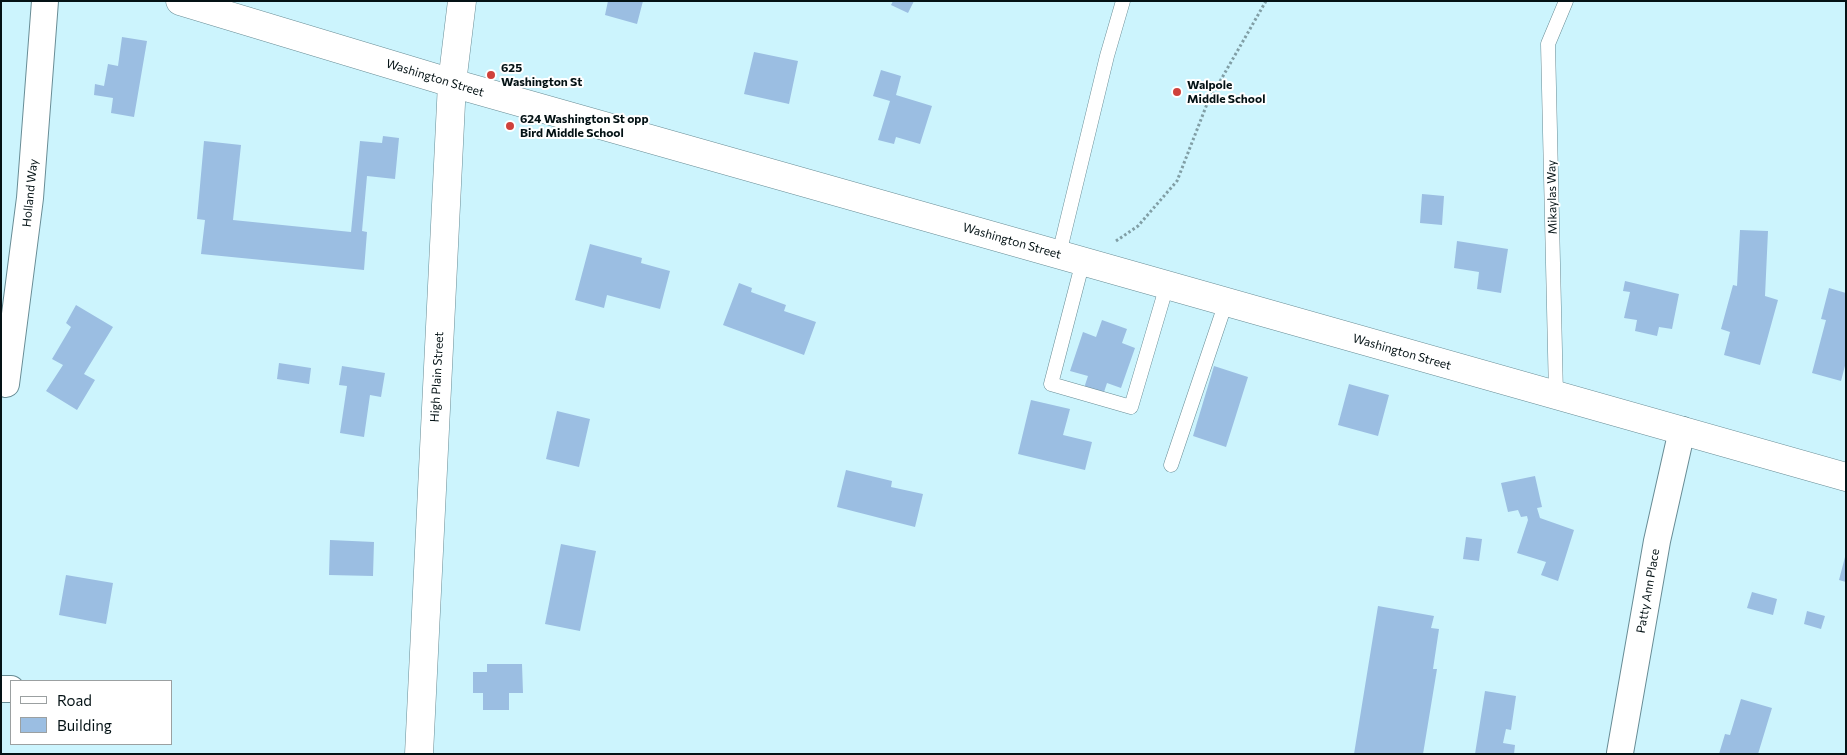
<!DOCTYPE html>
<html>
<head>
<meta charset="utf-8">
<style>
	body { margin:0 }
	#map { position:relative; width:1847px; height:755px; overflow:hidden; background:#ccf4fd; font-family:Commissioner,sans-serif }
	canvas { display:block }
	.frame { position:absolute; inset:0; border:2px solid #041215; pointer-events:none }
	.legend { position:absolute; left:10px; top:680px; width:162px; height:65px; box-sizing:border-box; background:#fff; border:1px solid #9ba0a1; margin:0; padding:6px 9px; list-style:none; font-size:15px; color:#041215 }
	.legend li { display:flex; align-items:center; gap:10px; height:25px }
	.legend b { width:25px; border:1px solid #9ba0a1 }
</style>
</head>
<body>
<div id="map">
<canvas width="1847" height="755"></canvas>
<div class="frame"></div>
<ul class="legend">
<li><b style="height:6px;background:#fff"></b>Road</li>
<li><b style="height:14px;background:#9bbee2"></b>Building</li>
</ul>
</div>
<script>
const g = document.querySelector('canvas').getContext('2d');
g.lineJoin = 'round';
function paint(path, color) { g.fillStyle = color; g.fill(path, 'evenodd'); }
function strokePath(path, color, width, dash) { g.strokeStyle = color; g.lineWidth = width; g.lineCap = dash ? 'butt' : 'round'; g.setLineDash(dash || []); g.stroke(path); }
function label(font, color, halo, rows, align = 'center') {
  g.font = font + ' Commissioner,sans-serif'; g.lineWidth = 4; g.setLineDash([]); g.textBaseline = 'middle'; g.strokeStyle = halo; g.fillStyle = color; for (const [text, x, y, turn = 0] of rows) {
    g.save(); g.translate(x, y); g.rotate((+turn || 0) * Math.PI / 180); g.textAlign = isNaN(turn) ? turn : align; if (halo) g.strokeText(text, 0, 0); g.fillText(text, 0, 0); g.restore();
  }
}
paint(new Path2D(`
	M608 1H643L637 24 605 15Z
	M893 1H914L908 13 891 5Z
	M122 37 147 41 134 117 111 113 113 98 94 95 95 84 104 86 108 64 118 66Z
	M754 52 798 61 789 104 744 94Z
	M881 70 901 76 896 95 932 106 920 144 896 137 894 144 878 140 890 101 873 96Z
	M383 136 399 138 395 179 367 176 362 231 367 232 364 270 201 254 205 220 197 219 204 141 241 145 233 220 351 232 360 141 382 143Z
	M1422 194 1444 196 1442 225 1420 223Z
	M1740 230 1768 231 1765 296 1778 300 1760 365 1724 355 1730 332 1721 329 1733 285 1737 286Z
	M1457 241 1508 249 1501 293 1477 289 1479 272 1454 268Z
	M590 244 642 258 641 263 670 271 660 309 607 295 604 308 575 300Z
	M1625 281 1679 294 1672 329 1659 327 1657 336 1635 331 1637 320 1624 318 1630 292 1623 291Z
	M739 283 752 288 751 292 786 305 784 311 816 322 804 355 723 325Z
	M1829 288 1846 293V362L1841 381 1812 373 1826 320 1821 319Z
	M76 305 113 327 84 374 95 380 77 410 46 391 63 365 52 359 71 327 66 323Z
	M1102 320 1127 329 1122 343 1135 348 1121 388 1107 383 1103 395 1084 388 1088 376 1070 371 1083 332 1096 337Z
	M279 363 311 368 309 384 277 379Z
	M342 366 385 373 381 397 370 395 364 437 340 433 347 386 339 385Z
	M1214 366 1248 377 1226 447 1193 436Z
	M1349 384 1389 395 1378 436 1338 425Z
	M1031 400 1070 409 1063 435 1092 442 1085 470 1018 454Z
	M557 411 590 419 579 467 546 459Z
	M846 470 892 481 891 487 923 494 915 527 837 507Z
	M1535 476 1542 507 1537 508 1540 518 1574 530 1558 581 1541 575 1546 562 1517 553 1528 520 1527 516 1521 517 1518 510 1508 512 1501 483Z
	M1466 537 1482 539 1479 561 1463 559Z
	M330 540 374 542 373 576 329 575Z
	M561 544 596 551 580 631 545 624Z
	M1845 557H1846V582L1839 580Z
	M66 575 113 583 106 624 59 615Z
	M1752 592 1777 599 1773 615 1747 608Z
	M1378 606 1434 616 1431 628 1439 629 1433 669H1437L1423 754H1354Z
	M1807 611 1825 616 1821 629 1804 624Z
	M487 664H522L523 693H509V710H483V693H473V672H487Z
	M1485 691 1516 696 1511 730 1506 729 1503 743 1515 745 1514 754H1475Z
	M1741 699 1772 708 1758 754H1719L1725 734 1730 735Z`), '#9bbee2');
const lane = new Path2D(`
	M1059 254 1107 56 1123 1
	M1083 261 1051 384 1131 407 1167 285
	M1556 395 1548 44 1566 1
	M1171 465 1226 302`);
const street = new Path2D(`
	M6 384 30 198 45 1
	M1 689H11
	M1620 753 1657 541 1682 430`);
const secondary = new Path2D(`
	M180 1 452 83 1846 477
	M419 754 452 83 462 1`);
strokePath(lane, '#688c95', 15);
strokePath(street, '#688c95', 28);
strokePath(secondary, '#688c95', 29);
strokePath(new Path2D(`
	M1116 241 1138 226 1177 181 1207 104 1266 1`), '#809ea5', 3, [2.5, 2.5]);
strokePath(lane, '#fff', 14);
strokePath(street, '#fff', 26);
strokePath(secondary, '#fff', 28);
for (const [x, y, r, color] of [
	[491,75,5,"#cf413b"],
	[1177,92,5,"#cf413b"],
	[510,126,5,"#cf413b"]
]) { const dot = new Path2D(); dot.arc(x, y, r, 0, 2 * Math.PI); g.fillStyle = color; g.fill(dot); strokePath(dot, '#fff', 2); }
label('bold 12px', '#041215', '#fff', [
	["625",501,68],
	["Washington St",501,82],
	["Walpole",1187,85],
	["Middle School",1187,99],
	["624 Washington St opp",520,119],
	["Bird Middle School",520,133]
], 'left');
label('12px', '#041215', '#fff', [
	["Washington Street",435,78,17],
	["Holland Way",30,193,-84],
	["Mikaylas Way",1552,197,-91],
	["Washington Street",1012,241,16],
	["Washington Street",1402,352,16],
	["High Plain Street",437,377,-87],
	["Patty Ann Place",1648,591,-80]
]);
</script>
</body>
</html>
